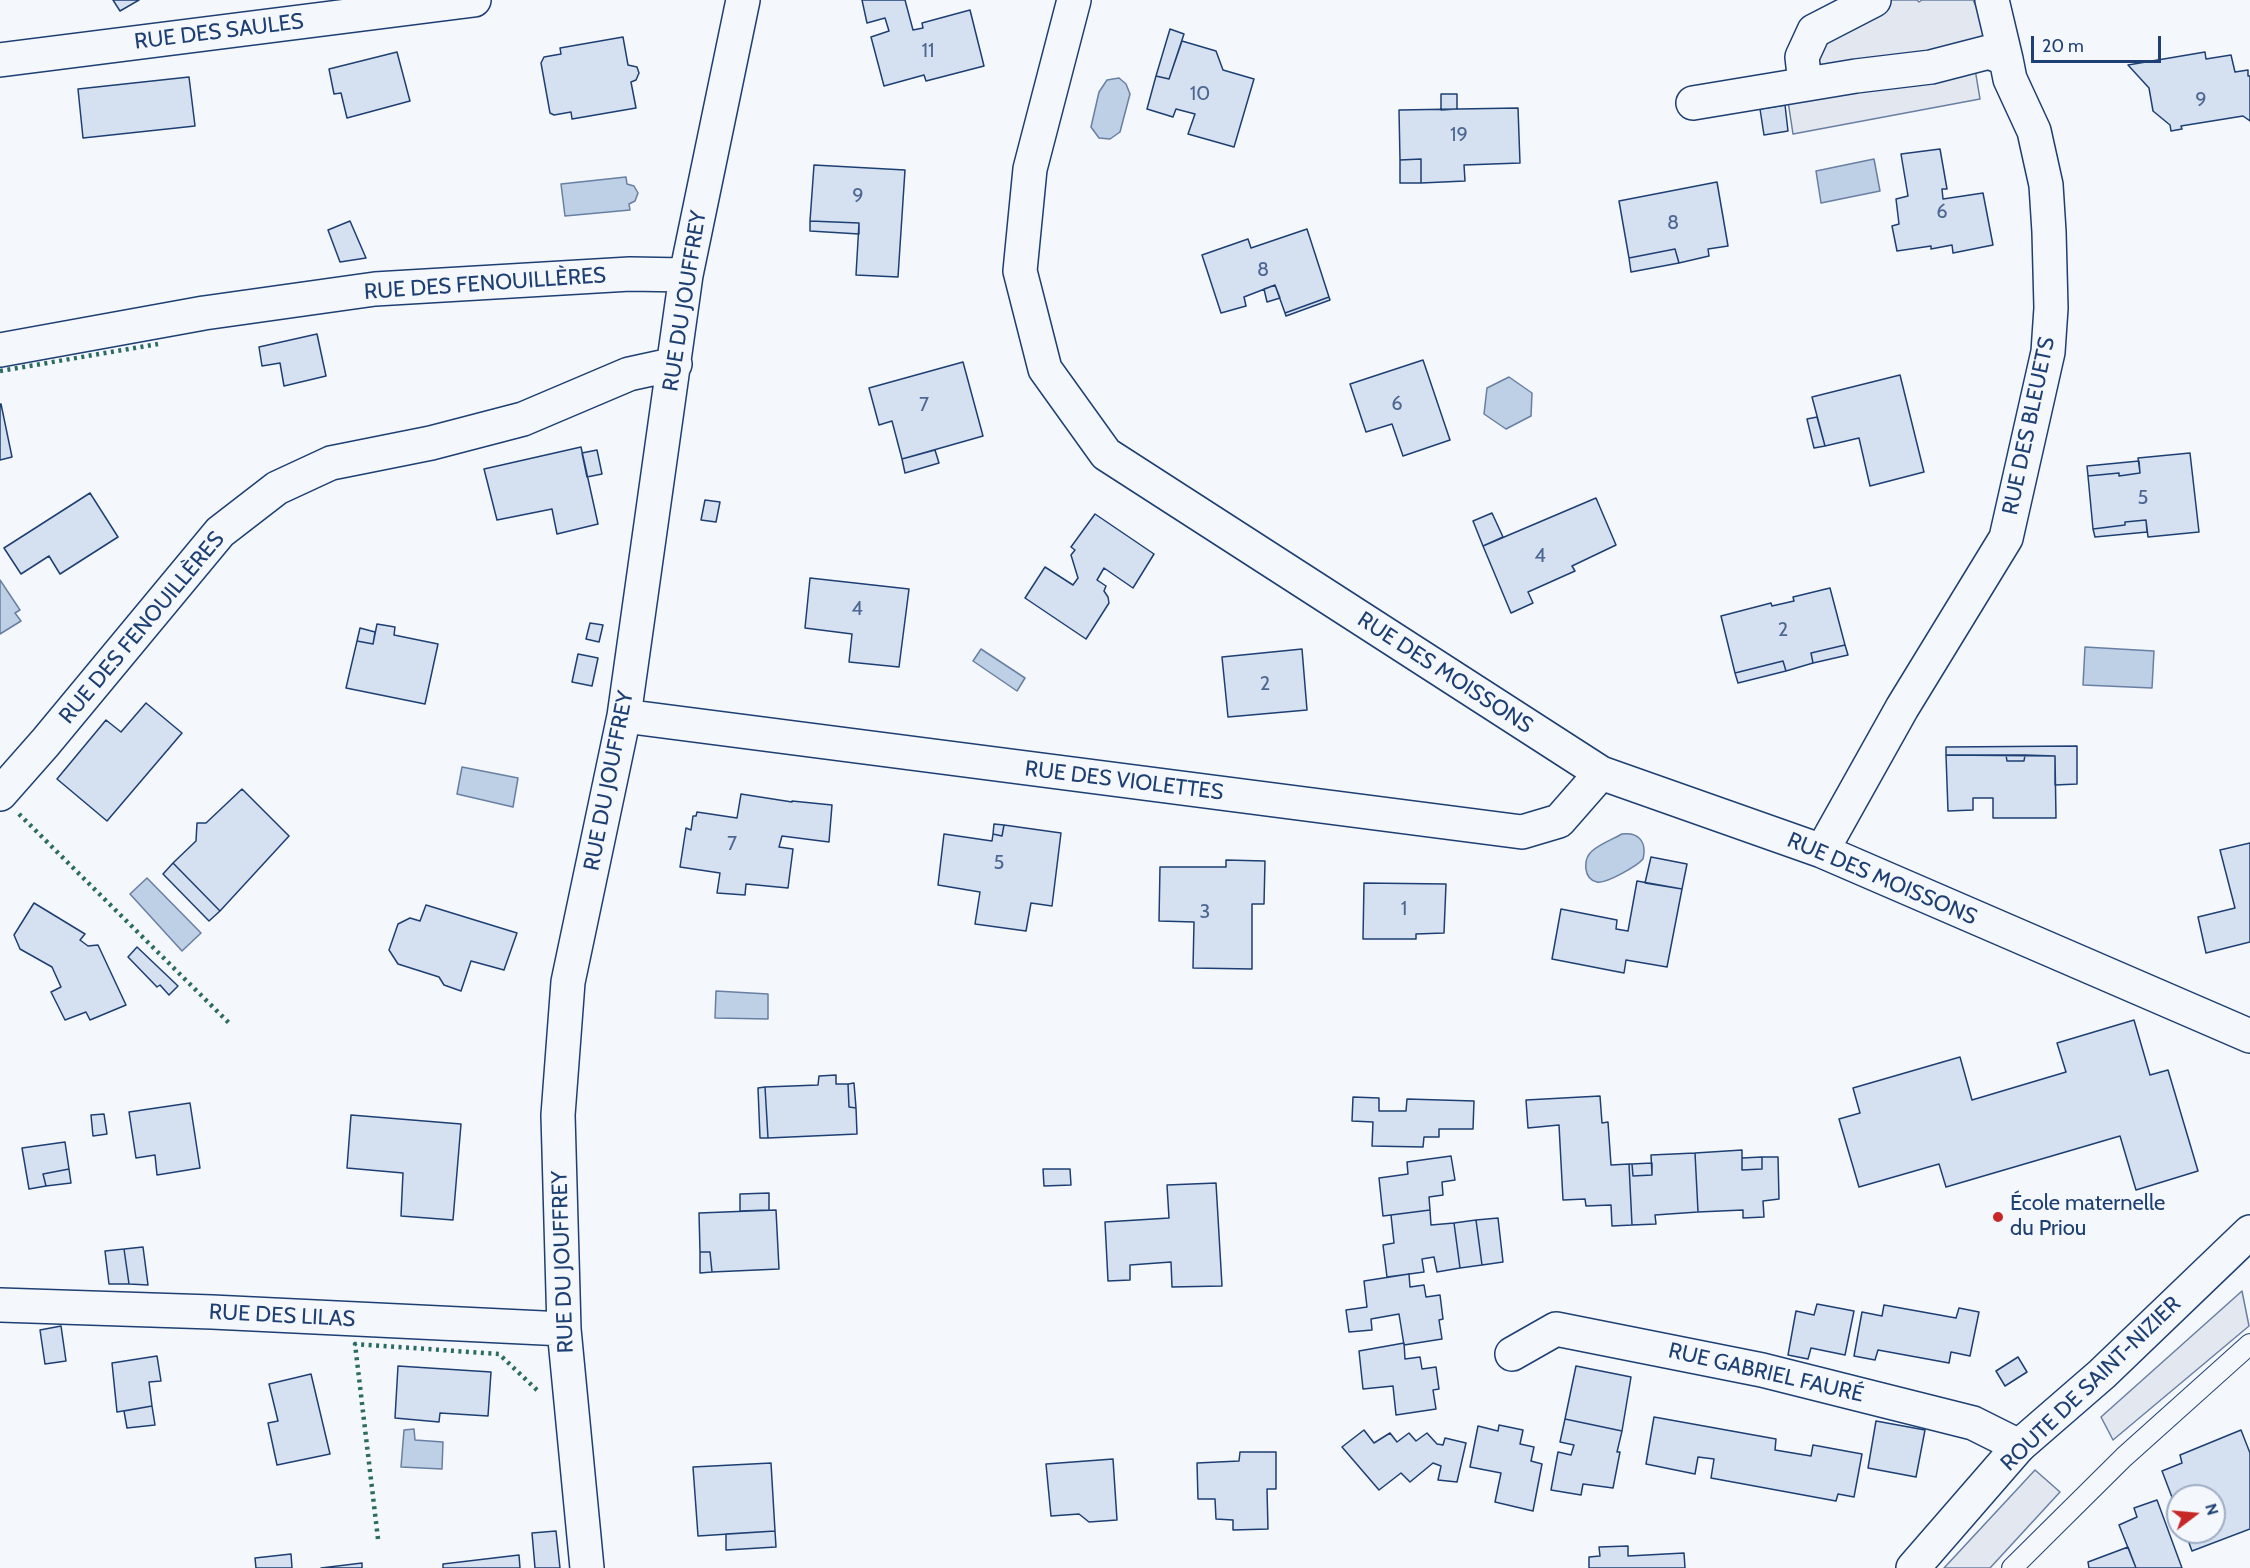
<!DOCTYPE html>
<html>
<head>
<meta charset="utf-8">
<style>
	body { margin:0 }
	#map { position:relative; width:2250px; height:1568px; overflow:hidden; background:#f4f7fb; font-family:Cabin,sans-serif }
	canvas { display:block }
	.north { position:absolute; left:2166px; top:1484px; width:60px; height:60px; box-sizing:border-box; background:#f4f7fb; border:2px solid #9eadc5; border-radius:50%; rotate:74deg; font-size:16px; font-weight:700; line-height:24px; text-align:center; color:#1d3f73 }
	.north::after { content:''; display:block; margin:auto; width:21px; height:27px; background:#c62828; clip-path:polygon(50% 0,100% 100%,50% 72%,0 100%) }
	.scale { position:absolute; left:2031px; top:36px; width:130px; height:27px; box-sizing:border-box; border:3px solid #1d3f73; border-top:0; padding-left:8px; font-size:18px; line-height:21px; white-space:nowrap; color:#1d3f73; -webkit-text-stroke:4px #f4f7fb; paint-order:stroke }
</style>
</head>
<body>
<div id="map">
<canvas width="2250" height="1568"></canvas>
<div class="north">N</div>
<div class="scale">20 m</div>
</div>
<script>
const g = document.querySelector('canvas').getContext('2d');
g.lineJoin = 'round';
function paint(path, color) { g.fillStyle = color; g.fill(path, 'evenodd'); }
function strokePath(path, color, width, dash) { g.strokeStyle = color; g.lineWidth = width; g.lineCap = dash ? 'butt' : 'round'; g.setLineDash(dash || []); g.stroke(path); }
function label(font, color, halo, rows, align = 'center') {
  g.font = font + ' Cabin,sans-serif'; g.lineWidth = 4.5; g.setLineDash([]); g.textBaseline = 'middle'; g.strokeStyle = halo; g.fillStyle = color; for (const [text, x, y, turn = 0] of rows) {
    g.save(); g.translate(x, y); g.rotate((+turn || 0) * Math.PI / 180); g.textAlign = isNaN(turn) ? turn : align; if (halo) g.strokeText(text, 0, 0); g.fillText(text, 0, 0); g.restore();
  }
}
const parking = new Path2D(`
	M1856 0H1917L1919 2 1922 0H1973L1985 25 1989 52 1973 57 1980 99 1793 134 1786 88 1802 57Z
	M2242 1291 2249 1326 2113 1440 2101 1417Z
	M2035 1470 2060 1492 1990 1568H1944Z`);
paint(parking, '#e3e8f0');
strokePath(parking, '#687fa3', 1.5);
const water = new Path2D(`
	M1119 78 1126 84 1130 94 1120 132 1110 139 1099 138 1091 127 1099 92 1107 80Z
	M1874 159 1880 191 1821 203 1816 171Z
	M626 177 627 184 634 186 638 193 635 201 629 204 630 210 565 216 561 184Z
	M1509 377 1532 393 1531 416 1506 429 1484 414 1487 388Z
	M0 580 20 610 15 613 21 621 0 634Z
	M2085 647 2154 651 2152 688 2083 685Z
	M981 649 1025 678 1017 691 973 661Z
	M462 767 518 778 513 807 457 794Z
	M1622 834C1639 832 1647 842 1643 859 1637 866 1606 884 1597 882 1583 879 1583 859 1592 851 1600 844 1613 839 1622 834Z
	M147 878 201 933 182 951 130 894Z
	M716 991 768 994V1019L715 1018Z
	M414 1429 415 1440 443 1442 442 1469 401 1467 404 1430Z`);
paint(water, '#bed0e5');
strokePath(water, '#687fa3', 1.5);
const building = new Path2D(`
	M113 0H139L120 11Z
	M862 0H905L913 30 923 28 922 23 970 10 984 66 926 81 924 75 884 86 871 37 889 31 885 18 867 23Z
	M1170 29 1184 34 1169 79 1156 76Z
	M623 37 628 65 637 67 639 73 636 80 631 82 636 108 572 119 571 112 554 115 550 113 541 63 544 57 561 54 560 48Z
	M1182 41 1216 51 1223 70 1254 79 1234 147 1188 134 1195 114 1176 109 1173 117 1147 109 1156 76 1169 79Z
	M397 52 410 101 347 118 341 93 334 94 329 69Z
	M2205 52 2206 59 2231 55 2235 72 2248 70V76H2250V121L2243 116 2181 126 2182 129 2171 131 2170 125 2153 111 2149 88 2128 65Z
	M189 77 195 126 83 138 78 89Z
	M1441 94H1457V109L1441 110Z
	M1785 105 1788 131 1764 135 1760 109Z
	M1518 108 1520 163 1464 165 1465 181 1421 183V159L1400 160 1399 110Z
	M1940 149 1947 189H1942L1943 199 1983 193 1993 245 1953 253 1952 245 1931 249V246L1897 251 1892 226 1899 224 1896 199 1908 196 1901 154Z
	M1421 159V183H1400V160Z
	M814 165 905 170 898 277 856 275 859 223 810 221Z
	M1717 182 1728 246 1708 249 1709 256 1679 263 1675 249 1629 258 1619 201Z
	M350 221 366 258 340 262 328 230Z
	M810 221 859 223V234L810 231Z
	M1307 229 1329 297 1285 313 1275 285 1244 297 1246 306 1221 313 1202 255 1248 239 1251 248Z
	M1675 249 1679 263 1631 272 1629 258Z
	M1275 285 1280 298 1267 302 1264 289Z
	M1329 297 1330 300 1286 316 1285 313Z
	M317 334 326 376 284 386 280 363 262 366 259 347Z
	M1423 360 1450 440 1403 456 1392 424 1366 432 1350 384Z
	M963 362 983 436 902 459 892 421 879 425 869 388Z
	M1900 375 1924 472 1870 486 1859 438 1825 446 1812 397Z
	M1 404 12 457 0 460V404Z
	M1817 417 1825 446 1814 448 1807 419Z
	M581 447 598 524 557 534 552 509 497 520 484 469Z
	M597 450 602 474 587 477 582 453Z
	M935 450 939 463 905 473 902 459Z
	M2190 453 2199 532 2148 537 2146 520 2125 522V525L2093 529 2088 476 2119 473V476L2140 473 2138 458Z
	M2139 461 2140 473 2119 476V473L2088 476 2087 466Z
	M90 493 118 537 60 574 49 556 21 574 4 548Z
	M1596 498 1616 545 1572 566 1575 571 1528 592 1533 603 1511 613 1483 546Z
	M705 500 720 502 716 522 701 520Z
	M1492 513 1503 537 1483 546 1473 521Z
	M1095 514 1154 554 1133 588 1104 568 1097 580 1106 586 1104 591 1108 597 1109 603 1086 639 1025 598 1045 567 1073 585 1078 578 1071 555 1075 550 1071 547Z
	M2146 520 2147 532 2095 537 2093 529 2125 525V522Z
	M810 578 909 589 899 667 849 662 852 634 805 628Z
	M1830 588 1845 645 1811 653 1813 663 1786 671 1783 661 1735 673 1721 616 1771 603 1772 606 1794 601 1793 597Z
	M590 623 603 625 599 642 586 639Z
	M377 624 395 627 394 635 438 644 425 704 346 688 357 641 373 644Z
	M360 628 375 632 373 644 357 641Z
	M1845 645 1848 655 1813 663 1811 653Z
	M1302 649 1307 710 1228 717 1222 657Z
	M578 654 598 658 592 686 572 682Z
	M1783 661 1786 671 1738 683 1735 673Z
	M146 703 182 733 107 821 57 779 106 720 121 732Z
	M2077 746V784L2055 785V756L1946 755V747Z
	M1946 755H2006L2007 761H2024L2025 755 2055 756 2056 818H1993V798H1973V810L1948 811Z
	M2006 755H2025L2024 761H2007Z
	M242 789 289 836 220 911 173 863 196 841 197 823H206Z
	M741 794 792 802V801L832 805 829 842 782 836 779 847 793 849 788 888 746 884 745 895 717 893 720 873 680 867 686 828 691 830 693 816H696L697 812 737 818Z
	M994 824 1004 825 1002 836 993 834Z
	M1004 825 1061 833 1052 906 1031 903 1026 931 975 924 980 892 938 885 944 834 992 841 993 834 1002 836Z
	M2250 843V942L2206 953 2198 917 2235 908 2220 850Z
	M1651 857 1687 864 1682 889 1645 883Z
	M1226 860 1265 861 1264 904H1252V969L1193 968 1194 922 1159 921 1160 867H1226Z
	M173 863 220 911 209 921 163 874Z
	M1637 881 1682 889 1667 967 1626 960 1624 973 1552 959 1561 909 1617 920 1616 929 1628 931Z
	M1364 883 1446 884 1444 933 1416 934V939H1363Z
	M34 903 85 934 80 940 88 946 98 945 126 1005 90 1020 86 1012 65 1020 51 992 61 987 52 967 20 949 14 935Z
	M426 905 517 933 504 970 471 961 461 991 444 985 439 977 398 964 389 950 398 924 410 918 420 921Z
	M137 947 178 986 169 995 160 985 157 987 128 957Z
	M2134 1020 2150 1075 2168 1070 2198 1171 2136 1190 2120 1136 1946 1187 1939 1164 1859 1187 1839 1119 1860 1113 1853 1088 1960 1057 1972 1100 2066 1072 2057 1043Z
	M836 1075V1084H848L849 1107 856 1108 857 1134 768 1138 765 1087 818 1085 819 1076Z
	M854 1083 856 1108 849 1107 848 1084Z
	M765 1087 768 1138H760L758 1088Z
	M1600 1096 1602 1123 1608 1122 1611 1165 1629 1164 1632 1225 1612 1226 1611 1205 1586 1206 1585 1199 1563 1200 1559 1125 1528 1128 1526 1100Z
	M1353 1097 1379 1098V1111H1406L1407 1099 1474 1101 1473 1129H1439V1137H1424L1423 1147 1372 1146 1373 1122 1352 1121Z
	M190 1103 200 1168 157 1175 155 1155 136 1158 129 1112Z
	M104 1114 107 1134 93 1136 91 1115Z
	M351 1115 461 1124 453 1220 401 1216 403 1173 347 1168Z
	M65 1142 69 1169 43 1174 46 1186 29 1189 22 1148Z
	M1742 1150V1170L1762 1169V1157H1778L1779 1199 1763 1201 1764 1217 1743 1218V1210L1698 1212 1695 1153Z
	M1695 1153 1698 1212 1655 1215 1656 1224 1632 1225 1629 1164H1632L1633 1176 1652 1175 1651 1155Z
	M1451 1156 1455 1180 1442 1182 1443 1195 1429 1197 1430 1210 1383 1216 1379 1178 1408 1174 1407 1162Z
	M1762 1157V1169L1742 1170V1158Z
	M1652 1163V1175L1633 1176 1632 1164Z
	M69 1169 71 1183 46 1186 43 1174Z
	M1043 1169H1070L1071 1185 1044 1186Z
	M1216 1183 1222 1286 1172 1287 1171 1262 1130 1265V1280L1108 1281 1105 1222 1169 1218 1167 1185Z
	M769 1193V1210L740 1211V1194Z
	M776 1210 779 1269 712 1272 710 1252H700L699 1213Z
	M1430 1210 1431 1225 1454 1223 1460 1268 1437 1272 1434 1257 1422 1259 1424 1272 1387 1277 1383 1245 1394 1243 1391 1215Z
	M1498 1218 1503 1262 1482 1265 1476 1220Z
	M1476 1220 1482 1265 1460 1268 1454 1223Z
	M143 1247 148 1285 129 1284 124 1249Z
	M124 1249 129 1284H109L105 1251Z
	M700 1252H710L712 1272 700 1273Z
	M1409 1274 1410 1287 1424 1285 1426 1297 1440 1295 1443 1319 1439 1320 1442 1339 1404 1345 1399 1314 1371 1319 1372 1330 1349 1332 1346 1310 1367 1307 1364 1281Z
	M1817 1304 1854 1311 1845 1355 1811 1348 1808 1359 1788 1355 1796 1311 1814 1315Z
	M1884 1305 1956 1318 1959 1308 1979 1312 1970 1356 1951 1352 1949 1363 1878 1350 1875 1360 1854 1356 1862 1312 1882 1316Z
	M61 1326 66 1361 45 1364 40 1330Z
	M1404 1343 1405 1359 1420 1357 1422 1369 1436 1367 1439 1389 1433 1390 1436 1409 1396 1415 1393 1386 1363 1389 1359 1351Z
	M157 1356 161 1381 149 1382 152 1406 117 1412 112 1363Z
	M2018 1357 2027 1372 2005 1386 1996 1371Z
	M398 1366 491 1372 488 1416 440 1413 439 1422 395 1418Z
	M1576 1366 1631 1377 1622 1431 1565 1419Z
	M311 1374 330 1454 277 1465 268 1423 278 1421 269 1384Z
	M152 1406 155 1425 127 1428 124 1411Z
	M1654 1417 1776 1439 1775 1450 1811 1456 1813 1445 1862 1454 1854 1497 1838 1494 1836 1501 1711 1478 1714 1459 1698 1457 1695 1474 1646 1464Z
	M1565 1419 1622 1431 1617 1452H1620L1613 1488 1583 1484 1581 1495 1551 1490 1558 1452 1571 1455 1574 1445 1560 1442Z
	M1876 1421 1925 1430 1916 1477 1868 1468Z
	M1499 1425 1523 1430 1520 1444 1534 1447 1531 1461 1542 1464 1533 1511 1495 1502 1501 1473 1470 1467 1478 1426 1498 1431Z
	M1364 1430 1374 1443 1390 1433 1397 1442 1409 1433 1416 1441 1427 1433 1437 1444 1443 1445 1445 1438 1466 1443 1457 1482 1438 1480 1441 1466 1433 1463 1410 1482 1401 1473 1379 1490 1342 1447Z
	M2241 1430 2250 1453V1529L2192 1551 2185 1532H2214V1496H2178V1513L2162 1471 2182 1463 2180 1455Z
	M1240 1452H1276V1489H1267L1268 1529 1233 1530V1520L1216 1519 1215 1499H1198L1197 1463 1239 1461Z
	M1113 1459 1117 1520 1089 1522 1079 1514 1051 1516 1046 1464Z
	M771 1463 775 1531 698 1536 693 1467Z
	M2157 1500 2182 1568H2136L2119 1525 2137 1517 2134 1508Z
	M556 1531 560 1568H535L532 1533Z
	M775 1531 776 1547 726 1550V1534Z
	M1628 1546V1556L1684 1553 1685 1568H1589V1557L1600 1556 1599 1547Z
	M2128 1547 2136 1568H2089L2088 1562Z
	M291 1554 292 1568H256L255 1558Z
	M519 1555 520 1568H443V1564Z
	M362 1563V1568H321Z`);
paint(building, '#d5e0f0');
strokePath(building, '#1d3f73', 1.5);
const lane = new Path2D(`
	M2012 1568 2124 1457 2250 1344`);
const street = new Path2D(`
	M1074 0 1030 169 1020 271 1045 369 1106 454 1601 773 1822 851 2250 1036
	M1992 0 2006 59
	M0 60 474 0
	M1805 84 1802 57 1814 31 1874 0
	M1693 103 1856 76 1931 67 1989 52 2006 59 2010 79 2034 131 2046 185 2049 232 2051 308 2048 352 2006 538 1902 708 1822 851
	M0 350 204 313 375 289 630 274 686 275
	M624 716 1522 832 1559 821 1601 773
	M0 794 45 743 220 532 277 488 331 463 431 443 523 419 629 374 675 364
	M0 1305 212 1312 564 1329
	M1512 1354 1556 1329 1762 1370 1973 1423 2019 1446
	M587 1568 564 1329 558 1115 568 982 624 716 686 275 743 0`);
const secondary = new Path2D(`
	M1913 1568 2019 1446 2102 1374 2250 1232`);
strokePath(lane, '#1d3f73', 22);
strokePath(street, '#1d3f73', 36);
strokePath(secondary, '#1d3f73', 36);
strokePath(lane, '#f4f7fb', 20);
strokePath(street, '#f4f7fb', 33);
strokePath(secondary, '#f4f7fb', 33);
strokePath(new Path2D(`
	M0 371 158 344
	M19 814 231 1025
	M378 1539 355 1344 499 1354 538 1391`), '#2c6c60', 4.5, [3, 4.5]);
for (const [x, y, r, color] of [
	[1998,1217,6,"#c62828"]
]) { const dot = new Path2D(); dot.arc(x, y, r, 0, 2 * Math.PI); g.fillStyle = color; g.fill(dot); strokePath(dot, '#f4f7fb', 2); }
label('20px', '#4b6792', null, [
	["11",928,51],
	["10",1200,94],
	["9",2201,100],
	["19",1459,135],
	["9",858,196],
	["6",1942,212],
	["8",1673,223],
	["8",1263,270],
	["6",1397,404],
	["7",924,405],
	["5",2143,498],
	["4",1540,556],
	["4",857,609],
	["2",1783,630],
	["2",1265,684],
	["7",732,844],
	["5",999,863],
	["1",1404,909],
	["3",1205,912]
]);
label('22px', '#1d3f73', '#f4f7fb', [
	["RUE DES SAULES",219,32,-7],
	["RUE DES FENOUILLÈRES",485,284,-4],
	["RUE DU JOUFFREY",685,301,-81],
	["RUE DES BLEUETS",2029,426,-78],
	["RUE DES FENOUILLÈRES",142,628,-50],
	["RUE DES MOISSONS",1445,673,33],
	["RUE DU JOUFFREY",609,781,-79],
	["RUE DES VIOLETTES",1124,781,7],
	["RUE DES MOISSONS",1882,879,23],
	["RUE DU JOUFFREY",563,1262,-92],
	["RUE DES LILAS",282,1316,3],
	["RUE GABRIEL FAURÉ",1766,1373,13],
	["ROUTE DE SAINT-NIZIER",2091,1384,-44]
]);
label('22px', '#1d3f73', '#f4f7fb', [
	["École maternelle",2010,1204],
	["du Priou",2010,1229]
], 'left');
</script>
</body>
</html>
